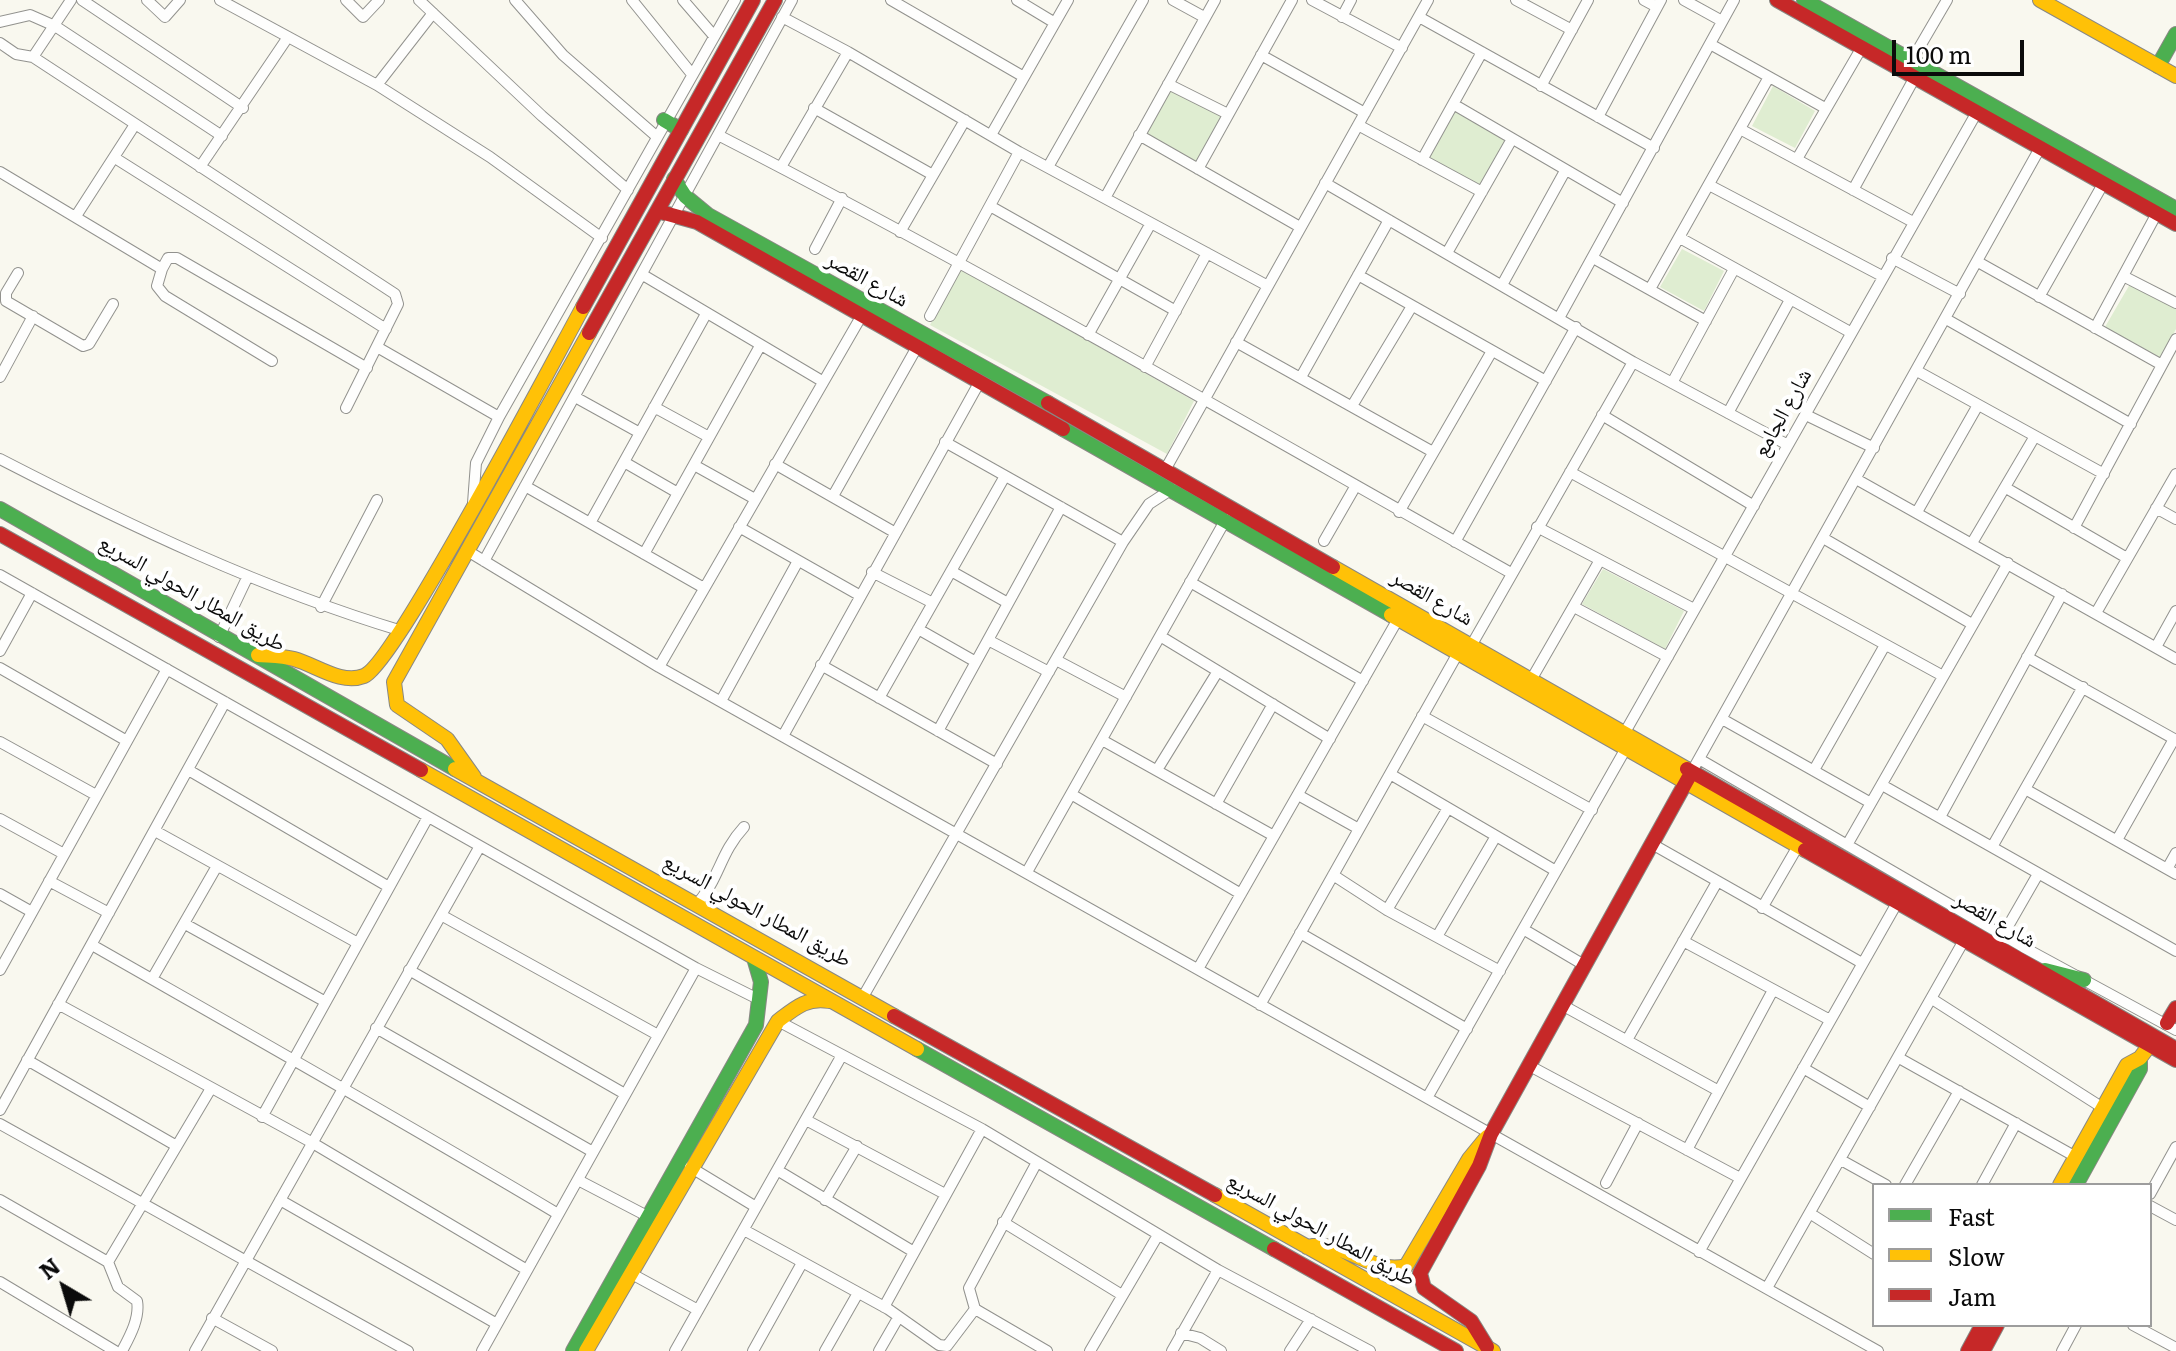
<!DOCTYPE html>
<html>
<head>
<meta charset="utf-8">
<style>
	body { margin:0 }
	#map { position:relative; width:2176px; height:1351px; overflow:hidden; background:#f9f8ef; font-family:Literata,serif }
	canvas { display:block }
	.legend { position:absolute; left:1872px; top:1183px; width:280px; height:144px; box-sizing:border-box; background:#fff; border:2px solid #9d9d9d; margin:0; padding:10px 14px; list-style:none; font-size:24px; color:#0b0b0b }
	.legend li { display:flex; align-items:center; gap:16px; height:40px }
	.legend b { width:40px; border:2px solid #9d9d9d }
	.north { position:absolute; left:24px; top:1247px; width:80px; height:80px; -webkit-text-stroke:6px #fff; paint-order:stroke; rotate:322deg; font-size:22px; font-weight:700; line-height:32px; text-align:center; color:#0b0b0b }
	.north::after { content:''; display:block; margin:auto; width:28px; height:36px; background:#0b0b0b; clip-path:polygon(50% 0,100% 100%,50% 72%,0 100%) }
	.scale { position:absolute; left:1892px; top:40px; width:132px; height:36px; box-sizing:border-box; border:4px solid #0b0b0b; border-top:0; padding-left:10px; font-size:24px; line-height:28px; white-space:nowrap; color:#0b0b0b; -webkit-text-stroke:6px #fff; paint-order:stroke }
</style>
</head>
<body>
<div id="map">
<canvas width="2176" height="1351"></canvas>
<ul class="legend">
<li><b style="height:10px;background:#4caf50"></b>Fast</li>
<li><b style="height:10px;background:#ffc107"></b>Slow</li>
<li><b style="height:10px;background:#c62828"></b>Jam</li>
</ul>
<div class="north">N</div>
<div class="scale">100 m</div>
</div>
<script>
const g = document.querySelector('canvas').getContext('2d');
g.lineJoin = 'round';
function paint(path, color) { g.fillStyle = color; g.fill(path, 'evenodd'); }
function strokePath(path, color, width, dash) { g.strokeStyle = color; g.lineWidth = width; g.lineCap = dash ? 'butt' : 'round'; g.setLineDash(dash || []); g.stroke(path); }
function label(font, color, halo, rows, align = 'center') {
  g.font = font + ' Literata,"Noto Naskh Arabic",serif'; g.lineWidth = 8; g.setLineDash([]); g.textBaseline = 'middle'; g.strokeStyle = halo; g.fillStyle = color; for (const [text, x, y, turn = 0] of rows) {
    g.save(); g.translate(x, y); g.rotate((+turn || 0) * Math.PI / 180); g.textAlign = isNaN(turn) ? turn : align; if (halo) g.strokeText(text, 0, 0); g.fillText(text, 0, 0); g.restore();
  }
}
paint(new Path2D(`
	M1773 86 1815 111 1795 148 1752 126Z
	M1169 90 1222 116 1197 163 1145 134Z
	M1454 110 1507 141 1481 188 1428 158Z
	M1682 249 1724 271 1704 311 1660 287Z
	M960 268 1194 401 1167 454 930 325Z
	M2130 284 2176 308V329L2161 358 2105 327Z
	M1603 569 1684 611 1665 649 1582 604Z`), '#dfedd1');
const street = new Path2D(`
	M82 0 243 108
	M147 0 165 17 180 0
	M220 0 377 85 490 157 602 238
	M346 0 363 17 379 0
	M419 0 542 116 628 190
	M515 0 563 55 656 136
	M632 0 691 73
	M683 0 714 36
	M891 0 1024 77
	M1017 0 1055 23
	M1173 0 1204 17
	M1312 0 1402 48
	M1516 0 1572 30
	M1644 0 1657 7
	M1684 0 1722 21
	M782 17 848 52 1019 152 1268 286
	M1342 17 1351 0
	M1419 17 1654 148
	M0 22 30 15 55 26 222 136
	M0 43 16 54 33 57 71 0
	M1710 44 1825 108
	M1261 55 1365 113
	M33 57 395 294 398 304 346 408
	M1912 60 1947 0
	M1168 84 1228 114
	M377 85 433 13
	M1541 86 1588 0
	M1453 104 1623 203
	M814 108 933 175
	M1598 117 1661 0
	M1358 125 1482 192
	M1740 129 1913 222
	M718 135C987 273 1248 425 1511 573
	M991 135 1068 0
	M1139 135 1300 227
	M115 158 386 329
	M1797 159 1862 47
	M1422 160 1482 52
	M200 167 288 37
	M781 167 848 52
	M1048 167 1143 0
	M1198 169 1292 0
	M0 172 162 269 168 258H177L367 368
	M1325 183 1633 362 1788 445
	M1709 185 1882 276
	M1853 190 1915 77
	M1105 198 1215 0
	M990 206 1176 311
	M76 216 134 126
	M900 232 965 120
	M1680 238 1850 332
	M815 249 842 198
	M1447 253 1512 139
	M1593 258 1706 321
	M1892 258 1960 294
	M1978 262 2162 365
	M162 269 157 286 165 296 272 361
	M18 273 6 293V301L83 346 89 344 113 304
	M643 275 822 381
	M1358 275 1546 381
	M2123 276 2176 303
	M1502 285 1565 171
	M1650 289 1769 77
	M2039 297 2103 184
	M930 316 1019 152
	M1559 318 1734 0
	M1946 319 2131 424
	M2095 328 2157 213
	M1088 335 1151 223
	M1236 342 1433 452
	M377 347 499 417
	M1145 367 1207 253
	M1917 371 2104 474
	M0 377 33 316
	M1301 377 1389 220
	M1672 383 1734 269
	M575 397 640 433
	M1352 406 1412 306
	M654 407 709 437
	M1728 413 1790 300
	M1602 415 1754 506
	M1806 415 1874 448
	M945 442 1123 542
	M0 459C130 526 262 589 402 631
	M624 462 678 493
	M775 464 894 532
	M694 465 755 499
	M1165 470 1428 0
	M1570 472 1943 676
	M1856 479 2176 659
	M525 486 704 588
	M2006 488 2127 558
	M833 496 917 347
	M473 503 476 463 499 417 735 0
	M2156 508 2176 519
	M1399 512 1492 351
	M1917 512 1978 405
	M590 523 706 314
	M739 527 859 595
	M1537 527 1694 609
	M2074 528 2176 339
	M1823 538 1972 624
	M1324 541 1355 487
	M1455 542 1576 327
	M1972 543 2035 436
	M466 550 659 667 1878 1351
	M644 554 760 346
	M484 561 792 0
	M951 571 1008 603
	M872 572 933 603
	M0 575 696 968 760 1000
	M1190 582 1363 681
	M321 607 377 500
	M1574 607 1668 657
	M2096 613 2176 474
	M918 629 976 662
	M1160 636 1330 739
	M219 637 247 578
	M988 640 1049 672
	M1471 646 1633 362
	M2156 647 2176 611
	M0 651 32 593
	M2027 657 2176 740
	M1056 660 1126 697
	M821 665 997 764
	M659 667 862 315
	M0 668 127 741
	M1531 680 1600 560
	M879 698 1005 476
	M721 701 798 561
	M1422 716 1592 810
	M1722 719 1871 803
	M938 731 1061 507
	M1624 734 1977 112
	M783 736 979 383
	M1102 740 1274 836
	M0 742 96 795
	M1699 759 2023 947 2176 1030
	M1157 770 1218 671
	M1814 770 1885 645
	M190 771 389 887
	M1691 773 2040 148
	M1390 774 1556 871
	M1882 785 2176 951
	M2025 789 2176 874
	M1071 794 1241 894
	M1298 795 1359 829
	M1216 804 1273 704
	M1940 817 2062 594
	M0 819 64 854
	M155 831 356 942
	M2117 840 2174 739
	M1652 844 1862 963
	M1847 845 2008 563
	M1992 847 2083 687
	M2167 869 2176 853
	M1027 872 1226 519
	M1333 875 1387 910 1500 971
	M49 881 109 913
	M0 894 32 912
	M698 903C720 877 720 853 744 827
	M1762 908 1798 846
	M1387 910 1448 808
	M441 915 658 1035
	M185 924 324 1001
	M1523 929 1584 965
	M1300 933 1467 1029
	M1438 935 1496 836
	M2003 935 2038 874
	M1683 941 1830 1020
	M92 945C248 1034 404 1122 558 1214
	M1198 969 1398 619
	M0 970 167 669
	M409 970 625 1094
	M152 979 217 866
	M864 995 1123 542 1149 504 1172 489
	M1932 999 2103 1108
	M58 1004 311 1142 527 1270
	M1260 1005 1458 653
	M1562 1005 1717 1090
	M778 1021 982 1129 1218 1270 1370 1351
	M376 1028 593 1152
	M1627 1040 1717 882
	M1899 1058 2076 1157
	M27 1060 175 1145
	M1528 1065 1740 1178
	M1803 1068 1870 1107
	M1427 1098 1625 750
	M0 1110 225 702
	M262 1117 428 817
	M806 1120 945 1194
	M0 1124 408 1351
	M1687 1150 1773 990
	M1841 1160 1886 1185
	M1037 1162 969 1288 975 1309 1047 1351
	M690 1167 756 1207
	M777 1170 914 1252
	M578 1180 649 1217
	M1606 1183 1638 1123
	M1905 1185 1959 1091
	M1982 1185 2016 1123
	M2150 1194 2176 1147
	M0 1200 108 1262 118 1287 137 1301C140 1318 130 1336 122 1351
	M280 1200 497 1324
	M825 1200 857 1146
	M2150 1206 2176 1220
	M1811 1214 1874 1254
	M1003 1222 1122 1295
	M744 1230 888 1309 939 1345 947 1346 975 1309
	M1699 1252 1897 903
	M108 1262 210 1090
	M630 1273 698 1310
	M0 1282 115 1351
	M1767 1288 1963 942
	M884 1307 982 1129
	M212 1318 272 1351
	M2133 1325 2176 1348
	M1181 1333 1200 1338 1221 1351
	M195 1351 480 846
	M482 1351 696 968
	M675 1351 842 1055
	M753 1351 802 1263
	M825 1351 858 1293
	M879 1351 898 1318
	M1090 1351 1158 1235
	M1172 1351 1218 1270
	M1290 1351 1311 1319
	M2062 1351 2076 1325`);
const fast = new Path2D(`
	M1804 0 2176 209
	M2158 66 2176 34
	M664 120 681 130
	M674 179 685 196 708 215 1048 403
	M1063 429 1391 615
	M0 509 455 769
	M2045 970 2084 980
	M917 1049 1274 1249
	M2076 1185 2140 1069V1058
	M573 1351 756 1025 761 982 754 958`);
const slow = new Path2D(`
	M2040 0 2176 76
	M1333 567 1687 769
	M1391 615 1805 850
	M258 655C270 656 283 656 294 659 316 665 341 685 364 676 394 665 556 356 583 307
	M455 769 894 1016
	M421 770 917 1049
	M474 777 447 739 397 705 394 682 589 333
	M2060 1185 2127 1065 2140 1058 2149 1046
	M1215 1195 1493 1351
	M1307 1247C1347 1239 1370 1275 1406 1266L1469 1159 1487 1137
	M586 1351 778 1021C795 1008 807 997 829 1001`);
const jam = new Path2D(`
	M1777 0 2176 224
	M657 211 697 222 1063 429
	M583 307 753 0
	M589 333 775 0
	M1048 403 1333 567
	M0 534 421 770
	M1687 769 2176 1049
	M1805 850 2176 1060
	M894 1016 1215 1195
	M2167 1023 2176 1008
	M1274 1249 1456 1351
	M1487 1347 1471 1321 1424 1288 1420 1273 1479 1166 1491 1134 1690 775
	M1968 1351 1982 1325
	M1983 1351 1997 1325`);
strokePath(street, '#92928e', 12);
strokePath(fast, '#898884', 16);
strokePath(slow, '#898884', 16);
strokePath(jam, '#898884', 16);
strokePath(street, '#fefefd', 10);
strokePath(fast, '#4caf50', 14);
strokePath(slow, '#ffc107', 14);
strokePath(jam, '#c62828', 14);
label('22px', '#0b0b0b', '#fff', [
	["شارع القصر",867,280,29],
	["شارع الجامع",1783,413,-61],
	["طريق المطار الحولي السريع",192,594,30],
	["شارع القصر",1432,598,30],
	["طريق المطار الحولي السريع",757,911,29],
	["شارع القصر",1995,920,30],
	["طريق المطار الحولي السريع",1321,1230,29]
]);
</script>
</body>
</html>
